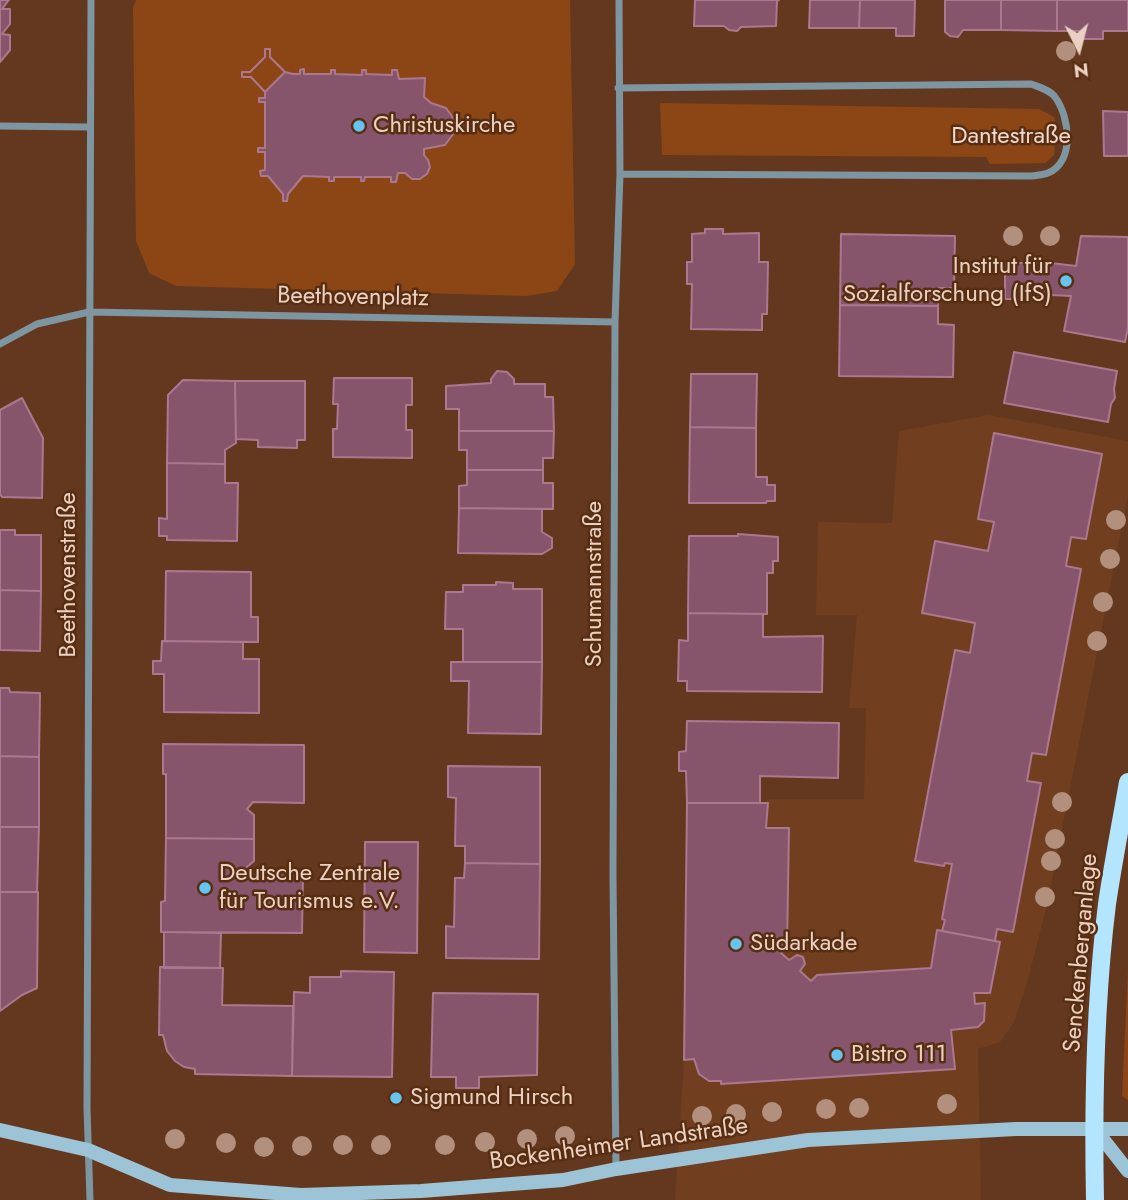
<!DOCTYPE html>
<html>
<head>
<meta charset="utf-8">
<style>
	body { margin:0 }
	#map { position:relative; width:1128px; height:1200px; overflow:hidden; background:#64381e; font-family:Jost,sans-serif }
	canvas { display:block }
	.north { position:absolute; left:1044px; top:14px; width:70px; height:70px; -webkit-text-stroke:5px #582e13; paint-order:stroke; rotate:174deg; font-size:19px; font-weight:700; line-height:28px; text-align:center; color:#ebd0c1 }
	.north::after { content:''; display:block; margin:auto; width:24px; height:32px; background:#ebd0c1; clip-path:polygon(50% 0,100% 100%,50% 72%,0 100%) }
</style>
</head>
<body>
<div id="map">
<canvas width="1128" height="1200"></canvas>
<div class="north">N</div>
</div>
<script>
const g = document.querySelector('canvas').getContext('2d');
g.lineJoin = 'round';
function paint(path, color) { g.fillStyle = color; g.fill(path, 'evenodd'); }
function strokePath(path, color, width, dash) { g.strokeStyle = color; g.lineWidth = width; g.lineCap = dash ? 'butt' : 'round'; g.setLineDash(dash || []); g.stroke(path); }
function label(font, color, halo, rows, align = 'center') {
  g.font = font + ' Jost,sans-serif'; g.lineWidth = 5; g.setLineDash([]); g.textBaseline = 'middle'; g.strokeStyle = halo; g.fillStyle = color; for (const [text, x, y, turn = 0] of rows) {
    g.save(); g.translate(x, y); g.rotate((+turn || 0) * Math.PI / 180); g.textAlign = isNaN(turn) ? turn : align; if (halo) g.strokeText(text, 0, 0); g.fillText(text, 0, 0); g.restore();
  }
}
paint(new Path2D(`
	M989 415 1128 441V495L1047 905 1027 983 1014 1022 1000 1042 978 1049 981 1200H675L684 1060 687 803H767V799H864L866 708H849L857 615H816L818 522 892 523 899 431Z`), '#713f1f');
paint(new Path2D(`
	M136 0H570L575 264 557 291 527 296 176 286 149 273 136 241 133 8Z
	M660 103 1039 109 1054 117 1057 129 1054 155 1045 163 990 164 986 157 662 155Z
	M1128 970V1100L1122 1096Z`), '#8c4615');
const building = new Path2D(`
	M0 0H9L2 9H10V24L2 34 10 35V50L0 62Z
	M695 0H779L777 1 776 26 741 27 737 31 729 30 724 26H694Z
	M810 0H860L859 28H809Z
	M860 0H915L914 36H896V28H859Z
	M945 0H1001V30H963L958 37 950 36 945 32Z
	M1001 0H1057V31L1001 30Z
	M1057 0H1128V31H1103V39H1081V31H1057Z
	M265 49H270V57L285 72 293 74H300V70L304 69V74H331V70H335V74L362 75V70H366V74L392 75V70H397L399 79 425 78 424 97 431 103 446 108 454 119V133L445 145 424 149V155L428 160 430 167 427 174 420 179H412L405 173H398L396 182H391V177H365L364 181H361V177H334V181H329V177L303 176 288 194 287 201H283V194L268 176H261L260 171 265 170V152H258V148H265V102H259V98H265V92L251 77H242V72H250L265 57Z
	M265 49H270V57L285 72 265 92 251 77H242V72H250L265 57Z
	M1103 111 1128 112V156H1104Z
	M705 229H723V234L759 233V262H768L767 314H762V330L691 329 692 284H687V262H692V234L705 233Z
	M841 234 955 236 954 288H939L938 306 840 305Z
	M1081 236 1128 237V328L1125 342 1064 331 1071 296 1051 295V299H1005V263H1051L1076 266Z
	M840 305 938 306V324L954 325 953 377 839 376Z
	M1014 352 1117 371 1114 389 1115 398 1111 404 1108 422 1004 403Z
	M497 371 507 372 514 379V384H545V397H553L554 431H459V409H446V386L491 383V379Z
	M691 374H757L756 428 690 427Z
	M334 378H412V405H406V430H412V458L333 457V429H337L338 404H333Z
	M183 380 235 381 236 443 225 450V464L167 463 168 395Z
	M235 381H305V440H297V448L258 447V440L236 439Z
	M22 398 43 438 42 498 2 497 0 494V410Z
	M690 427 756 428V477H767V485H775V501H767L766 503H689Z
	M459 431H554L553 458H543V470H467V450H459Z
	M994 433 1102 454 1086 539 1071 537 1066 566 1081 569 1046 755 1032 753 1027 781 1041 783 1013 932 997 929 995 941 942 931 945 920 942 919 952 864 945 863 944 866 915 861 955 650 970 653 975 623 922 613 935 541 988 551 994 522 978 519Z
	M167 463 225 464V483H238L237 541 167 540V536H159V518L167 519Z
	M467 470H543V483H553V509L459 508V486L467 485Z
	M459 508 542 509V532L552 538V548L542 554 458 553Z
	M0 530H15V535H41V591L0 590Z
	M738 534 778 537V561H773V573H767V614L688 613 689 536H738Z
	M166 571 251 572V617H258V642L165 641Z
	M496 582 513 583V589H542V662H463V629H445L446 592H463V585H496Z
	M0 590 41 591 40 651 0 650Z
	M688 613 763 614V637L823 636 822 692 687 691V681H678L679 640 688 641Z
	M162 641 243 642V659H259V713L164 712V674H153V661H161Z
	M451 662H542L541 734 468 733 469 681H451Z
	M0 688H9L10 692 40 693 39 757 0 756Z
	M687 721 839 723 838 778 760 776V803H687L686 771H679V752L686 751Z
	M163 744 304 745V803L253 802 247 809 254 815V839L166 838V774H163Z
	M0 756 39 757V827H0Z
	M448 766 540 767V864L465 863V846H455L456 798 448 797Z
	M687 803H768L766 828H789L787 947 781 953 789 960 797 955 803 957 805 964 800 971 811 981 817 975 931 968 937 930 1000 942 990 993H974L975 1004 985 1003 984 1021 978 1027 951 1030 955 1069 721 1084V1081H709L699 1074 694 1059 684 1060Z
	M0 827H39L37 892H0Z
	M166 838 254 839V861L247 867 255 875 303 876 302 933 161 932V902L165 901Z
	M365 842H418L417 953 364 952Z
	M465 863 540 864 539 959 446 958V926L454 927 455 878H464Z
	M0 892H38L37 988 22 995 0 1011Z
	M164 932 221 933 220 968H164Z
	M160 967 223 968 222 1005 293 1006 292 1076 195 1074V1069L184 1067 175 1061 167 1051 163 1035H159Z
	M341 971 394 972 392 1077 292 1076 294 992 310 993V977H341Z
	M433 993 538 994 537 1075 479 1077V1088H456V1077H431Z`);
paint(building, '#86556c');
strokePath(building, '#ac778f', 2);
strokePath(new Path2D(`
	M618 88 1031 84C1039 87 1050 90 1055 97 1070 117 1075 162 1048 173 1043 175 1037 175 1032 176L620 174
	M0 126 89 127
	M0 344 37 324 89 312 615 322
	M616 1169 613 876 615 322 620 174 619 0
	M90 1200 87 1108 91 0`), '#7e96a2', 7);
strokePath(new Path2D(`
	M1095 1129 1128 1171
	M0 1130 88 1150 170 1185 301 1195 421 1191 563 1180 616 1169 808 1140 1016 1129H1128`), '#9cc3d6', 14);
strokePath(new Path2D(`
	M1095 1200C1093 1102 1095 1001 1107 904 1113 863 1121 823 1128 782`), '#b3e5ff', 18);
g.fillStyle = '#b2907d';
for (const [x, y] of [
	[1066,51],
	[1013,236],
	[1050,236],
	[1116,520],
	[1110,559],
	[1103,602],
	[1097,641],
	[1062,802],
	[1055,839],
	[1051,861],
	[1045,897],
	[947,1104],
	[859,1108],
	[826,1109],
	[772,1112],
	[736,1114],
	[702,1116],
	[565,1136],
	[175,1139],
	[527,1139],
	[485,1142],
	[226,1143],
	[343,1145],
	[381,1145],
	[445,1145],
	[302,1146],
	[264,1147]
]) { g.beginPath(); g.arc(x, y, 10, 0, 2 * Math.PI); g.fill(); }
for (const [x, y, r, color] of [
	[359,126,7,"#67c4f0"],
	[1066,281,7,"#67c4f0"],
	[205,888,7,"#67c4f0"],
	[736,944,7,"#67c4f0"],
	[837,1055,7,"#67c4f0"],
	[396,1098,7,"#67c4f0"]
]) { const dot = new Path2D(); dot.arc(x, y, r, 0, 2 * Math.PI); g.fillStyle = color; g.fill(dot); strokePath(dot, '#582e13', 2.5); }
label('24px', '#ebd0c1', '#582e13', [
	["Christuskirche",373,126],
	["Institut für",1052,267,"right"],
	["Sozialforschung (IfS)",1052,295,"right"],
	["Deutsche Zentrale",219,874],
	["für Tourismus e.V.",219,902],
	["Südarkade",750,944],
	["Bistro 111",851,1055],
	["Sigmund Hirsch",410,1098]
], 'left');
label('24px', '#f2d8ca', '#582e13', [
	["Dantestraße",1011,137]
]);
label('24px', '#ebd0c1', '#582e13', [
	["Beethovenplatz",353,298,1],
	["Beethovenstraße",69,575,-90],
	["Schumannstraße",595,584,-90],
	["Senckenberganlage",1082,953,-85],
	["Bockenheimer Landstraße",619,1145,-8]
]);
</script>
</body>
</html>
